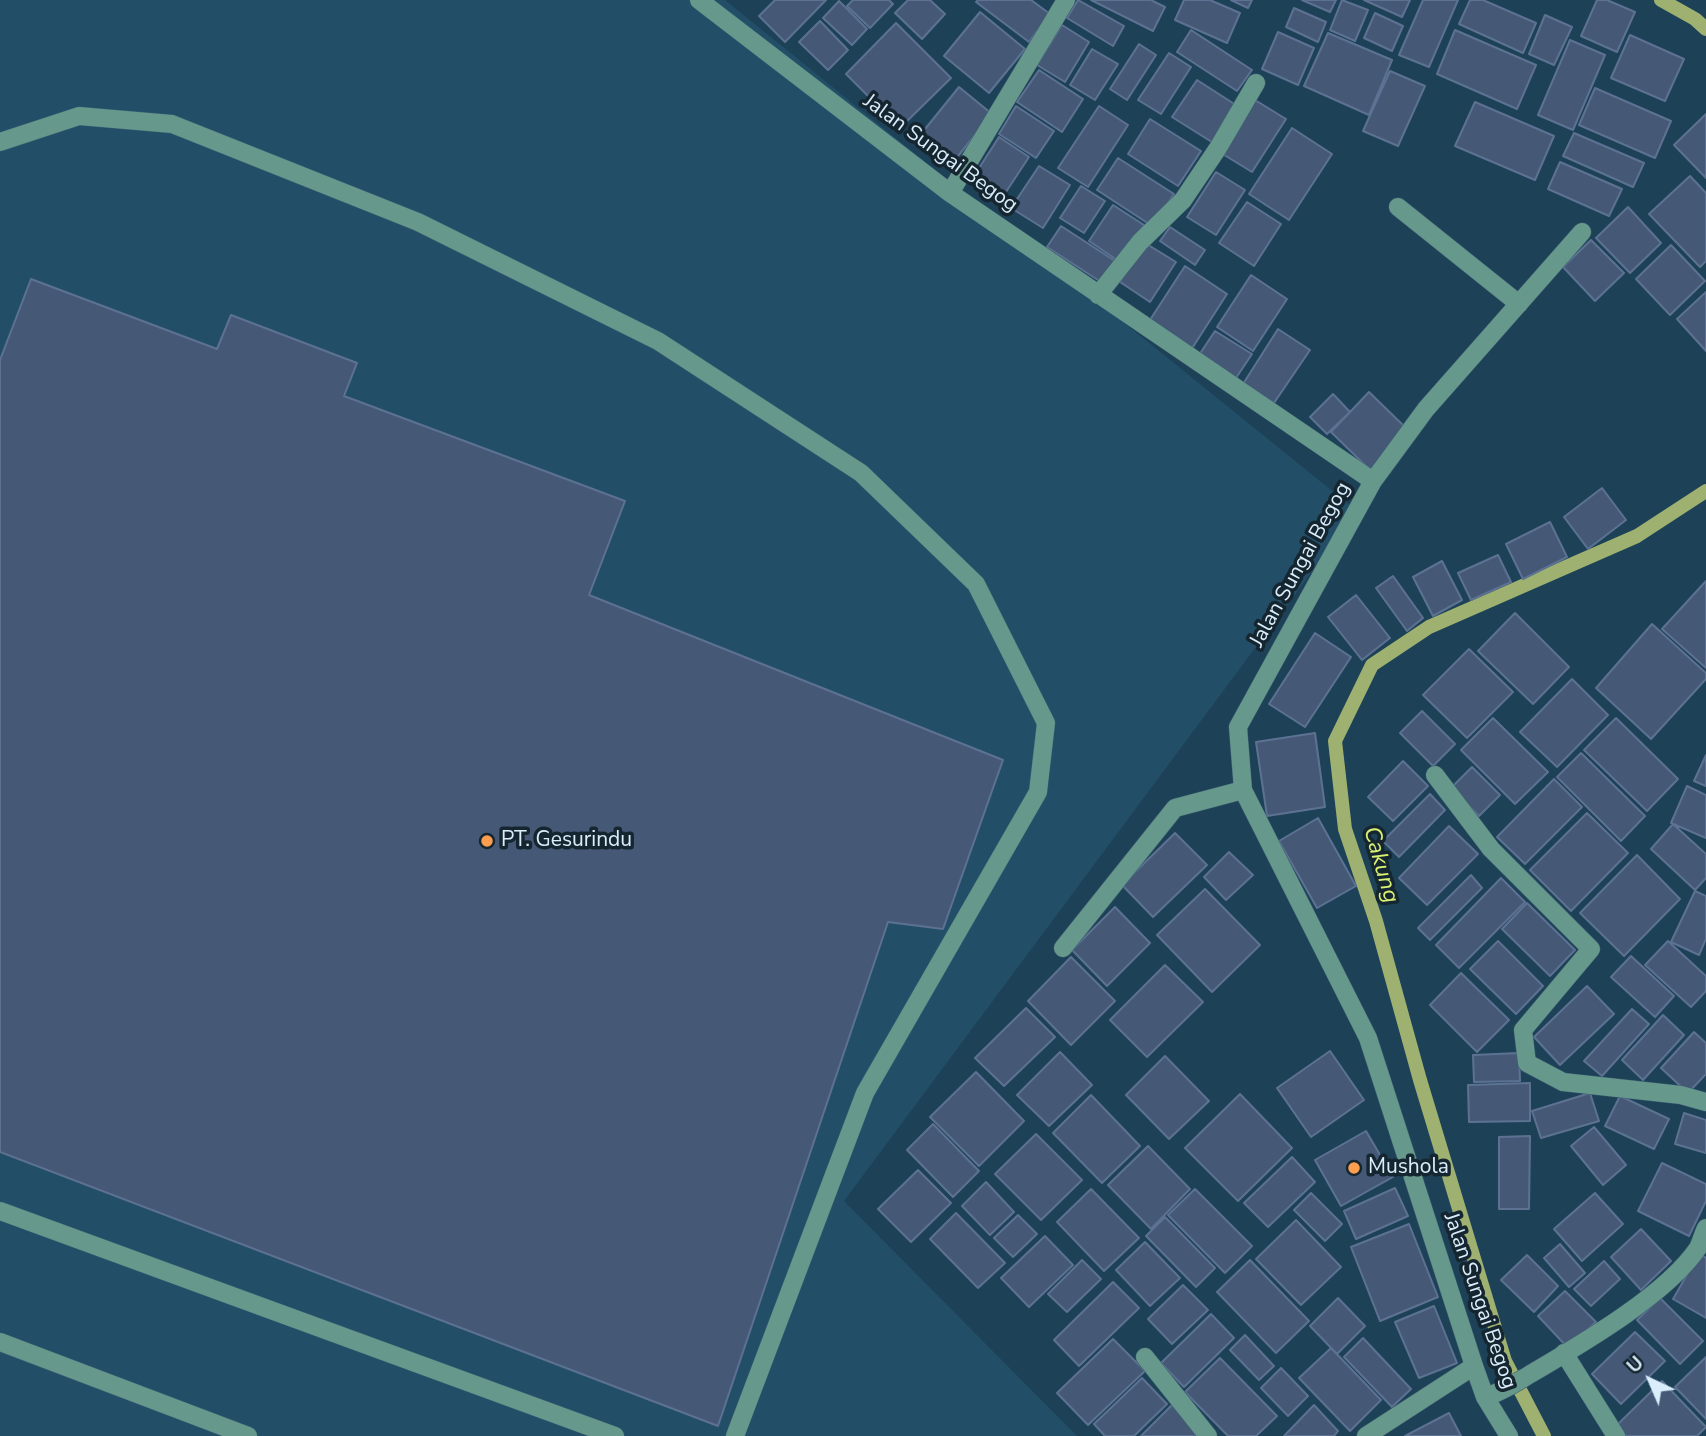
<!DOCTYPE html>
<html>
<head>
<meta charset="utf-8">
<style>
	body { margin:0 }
	#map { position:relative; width:1706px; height:1436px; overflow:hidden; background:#1d4157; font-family:"Nunito Sans",sans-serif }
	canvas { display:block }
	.north { position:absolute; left:1615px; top:1345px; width:70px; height:70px; -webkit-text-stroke:5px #162630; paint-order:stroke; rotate:316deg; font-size:19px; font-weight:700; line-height:28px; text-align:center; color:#d9edfb }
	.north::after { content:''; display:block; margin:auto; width:24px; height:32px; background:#d9edfb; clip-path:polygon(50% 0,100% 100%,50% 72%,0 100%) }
</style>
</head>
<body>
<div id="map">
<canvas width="1706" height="1436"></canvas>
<div class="north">U</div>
</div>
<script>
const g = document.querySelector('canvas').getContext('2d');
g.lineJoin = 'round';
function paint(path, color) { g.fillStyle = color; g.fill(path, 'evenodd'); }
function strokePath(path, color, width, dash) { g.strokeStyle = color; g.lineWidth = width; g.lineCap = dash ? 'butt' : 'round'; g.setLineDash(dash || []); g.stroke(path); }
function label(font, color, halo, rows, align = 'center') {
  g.font = font + ' "Nunito Sans",sans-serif'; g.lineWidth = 7; g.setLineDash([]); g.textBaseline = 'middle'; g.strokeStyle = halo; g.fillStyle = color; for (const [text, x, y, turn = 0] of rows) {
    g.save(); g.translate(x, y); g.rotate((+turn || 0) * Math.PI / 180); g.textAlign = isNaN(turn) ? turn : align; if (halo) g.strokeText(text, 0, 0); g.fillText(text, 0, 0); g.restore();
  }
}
paint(new Path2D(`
	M0 0H725L1357 511 844 1201 1077 1436H0Z`), '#234e68');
strokePath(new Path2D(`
	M1661 0 1695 19 1706 29
	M1544 1436 1505 1361 1420 1080 1376 921 1345 829 1335 741 1372 665 1429 627 1637 536 1706 491`), '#9fb170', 14);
const building = new Path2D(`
	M775 0H826L785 42 759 16Z
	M853 0H889L893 4 870 28 847 6Z
	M908 0H930L945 14 922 39 895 13Z
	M978 0H1031L1050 14 1029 42 976 2Z
	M1078 0 1124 26 1113 46 1067 18Z
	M1091 0H1151L1165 7 1153 31Z
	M1184 0H1210L1240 13 1227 43 1175 20Z
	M1231 0H1252L1248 8Z
	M1302 0H1336L1330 12Z
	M1342 0 1368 10 1355 41 1330 30Z
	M1364 0H1410L1402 17Z
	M1423 0H1458L1429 67 1399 55Z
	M1470 0H1483L1536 23 1523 53 1459 24Z
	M1597 0H1607L1635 12 1617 52 1581 36Z
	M839 1 867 29 852 45 823 18Z
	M1294 8 1326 22 1318 42 1286 27Z
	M980 12 1025 49 989 93 944 56Z
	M1375 13 1403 26 1392 51 1364 38Z
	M1545 15 1572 27 1554 65 1529 54Z
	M820 21 848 50 828 70 799 42Z
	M896 23 951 78 900 128 846 74Z
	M1062 25 1089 42 1065 82 1037 65Z
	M1191 30 1252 70 1237 91 1177 52Z
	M1455 30 1536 65 1517 109 1437 74Z
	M1278 32 1314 48 1298 85 1262 69Z
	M1328 33 1392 60 1369 115 1304 86Z
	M1630 35 1684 59 1665 101 1611 78Z
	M1570 40 1605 55 1573 130 1538 115Z
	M1139 44 1156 55 1127 100 1110 89Z
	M1092 49 1118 64 1095 100 1070 85Z
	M1169 53 1191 67 1161 114 1138 100Z
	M1039 70 1083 99 1062 132 1017 102Z
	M1390 71 1425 86 1398 146 1363 131Z
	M1197 80 1239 107 1215 144 1172 117Z
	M959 87 992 114 950 166 917 139Z
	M1595 88 1671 121 1655 158 1579 125Z
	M1255 100 1286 119 1252 172 1221 153Z
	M1475 102 1554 136 1535 180 1455 146Z
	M1016 106 1054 131 1036 158 999 134Z
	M1099 106 1128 125 1088 187 1058 168Z
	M1706 114V178L1674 145Z
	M1150 119 1201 151 1178 186 1128 154Z
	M1292 128 1332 154 1289 220 1249 194Z
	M1574 133 1644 163 1633 187 1563 156Z
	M999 137 1029 157 1002 198 972 179Z
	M1118 158 1174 194 1152 226 1097 190Z
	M1560 162 1622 189 1609 216 1548 189Z
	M1039 166 1070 185 1043 228 1011 208Z
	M1216 172 1245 190 1216 235 1187 217Z
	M1690 176 1706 193V261L1700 267 1649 214Z
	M1081 186 1105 201 1084 233 1060 218Z
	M1247 202 1281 224 1254 266 1219 243Z
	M1113 205 1144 225 1120 262 1089 241Z
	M1628 207 1661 243 1630 273 1596 238Z
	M1061 226 1115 261 1101 282 1047 247Z
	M1170 227 1205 250 1195 265 1160 241Z
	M1591 240 1624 273 1595 301 1563 267Z
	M1145 243 1176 262 1150 302 1120 282Z
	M1671 245 1705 281 1670 315 1636 279Z
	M1185 266 1227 294 1191 350 1148 323Z
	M1251 275 1287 299 1253 351 1217 327Z
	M31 279 217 349 231 315 357 363 344 396 625 501 589 595 1003 760 943 929 888 922 718 1426 0 1152V360Z
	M1706 292V351L1677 319Z
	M1278 329 1310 350 1274 403 1243 384Z
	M1215 331 1252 354 1236 378 1199 355Z
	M1369 392 1408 430 1370 470 1331 432Z
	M1333 394 1350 412 1327 434 1310 417Z
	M1602 488 1626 520 1588 549 1564 517Z
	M1550 522 1567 557 1523 579 1506 544Z
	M1498 555 1511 582 1471 600 1458 573Z
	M1442 561 1462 600 1433 616 1413 577Z
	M1393 576 1423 618 1407 631 1376 588Z
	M1706 581V668L1662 629Z
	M1356 595 1390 638 1362 660 1328 617Z
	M1515 613 1569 667 1533 704 1478 651Z
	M1652 624 1706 673V679L1651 739 1596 688Z
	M1315 633 1351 657 1305 727 1269 704Z
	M1469 649 1513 692 1467 738 1423 695Z
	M1572 679 1608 715 1557 767 1520 732Z
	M1422 711 1455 744 1433 766 1400 733Z
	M1493 718 1548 772 1515 804 1461 750Z
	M1616 718 1678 779 1647 811 1584 750Z
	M1315 733 1325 807 1267 816 1256 742Z
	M1581 753 1645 816 1621 841 1557 777Z
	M1706 755V786L1694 781Z
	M1403 761 1428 786 1393 821 1368 797Z
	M1472 767 1500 795 1479 816 1451 788Z
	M1554 779 1582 807 1525 864 1497 837Z
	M1687 786 1706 795V838L1671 823Z
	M1430 794 1445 810 1399 857 1383 841Z
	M1587 813 1628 853 1571 911 1530 870Z
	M1318 818 1356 886 1317 908 1279 841Z
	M1673 824 1706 854V878L1695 890 1651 849Z
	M1449 826 1478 854 1427 905 1399 878Z
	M1175 833 1207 865 1153 917 1122 885Z
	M1229 852 1253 875 1226 900 1204 877Z
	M1637 855 1680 899 1624 956 1580 913Z
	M1471 875 1482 888 1430 940 1418 928Z
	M1501 878 1525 902 1459 968 1436 945Z
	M1205 889 1260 945 1212 992 1157 935Z
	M1695 891 1706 896V939L1699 955 1671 942Z
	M1527 903 1575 950 1550 976 1502 929Z
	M1115 907 1150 943 1107 986 1072 950Z
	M1498 941 1543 986 1516 1014 1470 969Z
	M1668 941 1706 976V991L1691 1007 1645 965Z
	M1631 956 1674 996 1655 1017 1611 977Z
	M1071 957 1115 1001 1071 1045 1028 1001Z
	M1165 965 1203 1002 1147 1057 1110 1020Z
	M1461 973 1509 1020 1477 1052 1430 1005Z
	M1587 986 1614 1014 1560 1065 1534 1037Z
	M1026 1008 1055 1037 1004 1086 975 1058Z
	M1632 1009 1649 1024 1602 1076 1584 1061Z
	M1663 1015 1684 1035 1643 1080 1622 1060Z
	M1694 1032 1706 1043V1074L1688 1093 1661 1068Z
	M1330 1051 1364 1100 1311 1137 1277 1088Z
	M1060 1052 1092 1085 1049 1126 1017 1095Z
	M1519 1053 1520 1081 1474 1082 1473 1055Z
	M1165 1056 1209 1101 1169 1139 1126 1095Z
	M976 1072 1024 1121 979 1166 930 1117Z
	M1530 1083V1121L1469 1122 1468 1085Z
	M1590 1093 1599 1121 1541 1138 1532 1111Z
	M1240 1094 1292 1148 1238 1201 1185 1148Z
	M1091 1095 1140 1146 1102 1183 1053 1133Z
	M1620 1096 1669 1119 1654 1149 1605 1126Z
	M1684 1113 1706 1120V1153L1675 1144Z
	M933 1124 979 1171 953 1197 907 1150Z
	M1594 1127 1626 1165 1603 1185 1571 1146Z
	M1366 1131 1393 1177 1341 1206 1315 1160Z
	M1036 1134 1082 1180 1041 1220 995 1174Z
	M1530 1136 1529 1209H1499V1137Z
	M1148 1146 1190 1189 1151 1229 1108 1185Z
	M1292 1157 1315 1182 1268 1227 1244 1203Z
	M1662 1163 1706 1184V1201L1689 1236 1638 1211Z
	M918 1170 951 1203 911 1242 878 1209Z
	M986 1182 1014 1212 990 1235 962 1206Z
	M1395 1188 1408 1216 1356 1239 1344 1211Z
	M1091 1189 1139 1238 1104 1271 1057 1222Z
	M1195 1189 1252 1246 1225 1273 1168 1215Z
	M1311 1193 1342 1224 1325 1241 1294 1210Z
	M1595 1193 1623 1224 1582 1261 1554 1229Z
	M956 1213 1005 1263 978 1288 930 1239Z
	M1018 1215 1037 1234 1013 1257 994 1238Z
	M1165 1217 1215 1268 1196 1287 1146 1236Z
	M1296 1220 1341 1267 1301 1305 1256 1259Z
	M1409 1224 1438 1297 1380 1321 1351 1247Z
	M1641 1229 1671 1261 1641 1290 1611 1257Z
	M1045 1236 1073 1265 1029 1307 1001 1278Z
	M1145 1242 1180 1278 1150 1306 1116 1270Z
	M1560 1244 1585 1273 1569 1287 1544 1258Z
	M1699 1254 1706 1258V1318L1673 1299Z
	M1527 1255 1558 1286 1534 1312 1501 1280Z
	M1082 1260 1101 1279 1067 1312 1048 1294Z
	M1250 1260 1309 1321 1276 1353 1217 1292Z
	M1604 1261 1620 1279 1591 1306 1574 1289Z
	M1113 1282 1139 1308 1079 1366 1054 1340Z
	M1183 1285 1208 1310 1172 1344 1148 1319Z
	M1565 1291 1596 1322 1568 1348 1538 1316Z
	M1338 1298 1365 1326 1337 1354 1310 1326Z
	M1660 1298 1703 1341 1680 1364 1637 1320Z
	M1434 1306 1457 1363 1419 1378 1395 1322Z
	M1211 1314 1234 1338 1184 1387 1161 1363Z
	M1635 1332 1665 1361 1621 1404 1592 1374Z
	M1245 1335 1274 1366 1259 1380 1230 1350Z
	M1363 1338 1411 1389 1392 1407 1344 1357Z
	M1113 1339 1145 1371 1088 1425 1057 1393Z
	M1331 1348 1381 1400 1350 1431 1299 1378Z
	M1706 1357V1419L1675 1387Z
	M1220 1358 1277 1416 1256 1436H1228L1185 1392Z
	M1281 1368 1308 1396 1288 1416 1261 1388Z
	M1142 1378 1167 1404 1134 1436H1105L1094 1424Z
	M1662 1381 1706 1427 1697 1436H1626L1616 1426Z
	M1172 1405 1202 1436H1141Z
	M1314 1405 1338 1431 1334 1436H1284Z
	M1449 1413 1461 1436H1405Z`);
paint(building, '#455977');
strokePath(building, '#5d7292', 2);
const minor = new Path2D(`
	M699 0 950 193 1373 481 1238 727 1243 790 1368 1038 1474 1366 1485 1397 1509 1436
	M0 142 79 116 172 124 418 222 658 341 861 473 976 584 1046 723 1038 792 865 1093 735 1436
	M950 193 1066 0
	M1398 207 1519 304
	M1098 295 1140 242 1183 200 1218 148 1256 83
	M1373 481 1426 409 1582 232
	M1435 775 1491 849 1591 949 1523 1030 1527 1063 1563 1082 1681 1095 1706 1102
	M1063 948 1175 808 1243 790
	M0 1211 615 1436
	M0 1342 248 1436
	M1564 1353 1616 1436
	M1145 1357 1208 1436
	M1485 1397C1503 1392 1518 1381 1534 1372 1583 1343 1666 1295 1698 1248 1701 1242 1703 1234 1706 1228
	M1366 1436 1474 1366`);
strokePath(minor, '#3b5d71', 19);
strokePath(minor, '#66988c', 18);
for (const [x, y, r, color] of [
	[487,841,7,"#fb9e50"],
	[1354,1168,7,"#fb9e50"]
]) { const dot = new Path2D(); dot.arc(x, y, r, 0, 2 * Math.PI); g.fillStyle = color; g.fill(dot); strokePath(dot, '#162630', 2.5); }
label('21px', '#d9edfb', '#162630', [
	["Jalan Sungai Begog",940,154,36],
	["Jalan Sungai Begog",1301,565,-61],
	["Jalan Sungai Begog",1479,1301,71]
]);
label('21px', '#d9edfb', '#162630', [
	["PT. Gesurindu",501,841],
	["Mushola",1368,1168]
], 'left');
label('italic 23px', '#daf273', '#162630', [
	["Cakung",1380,865,74]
]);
</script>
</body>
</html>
